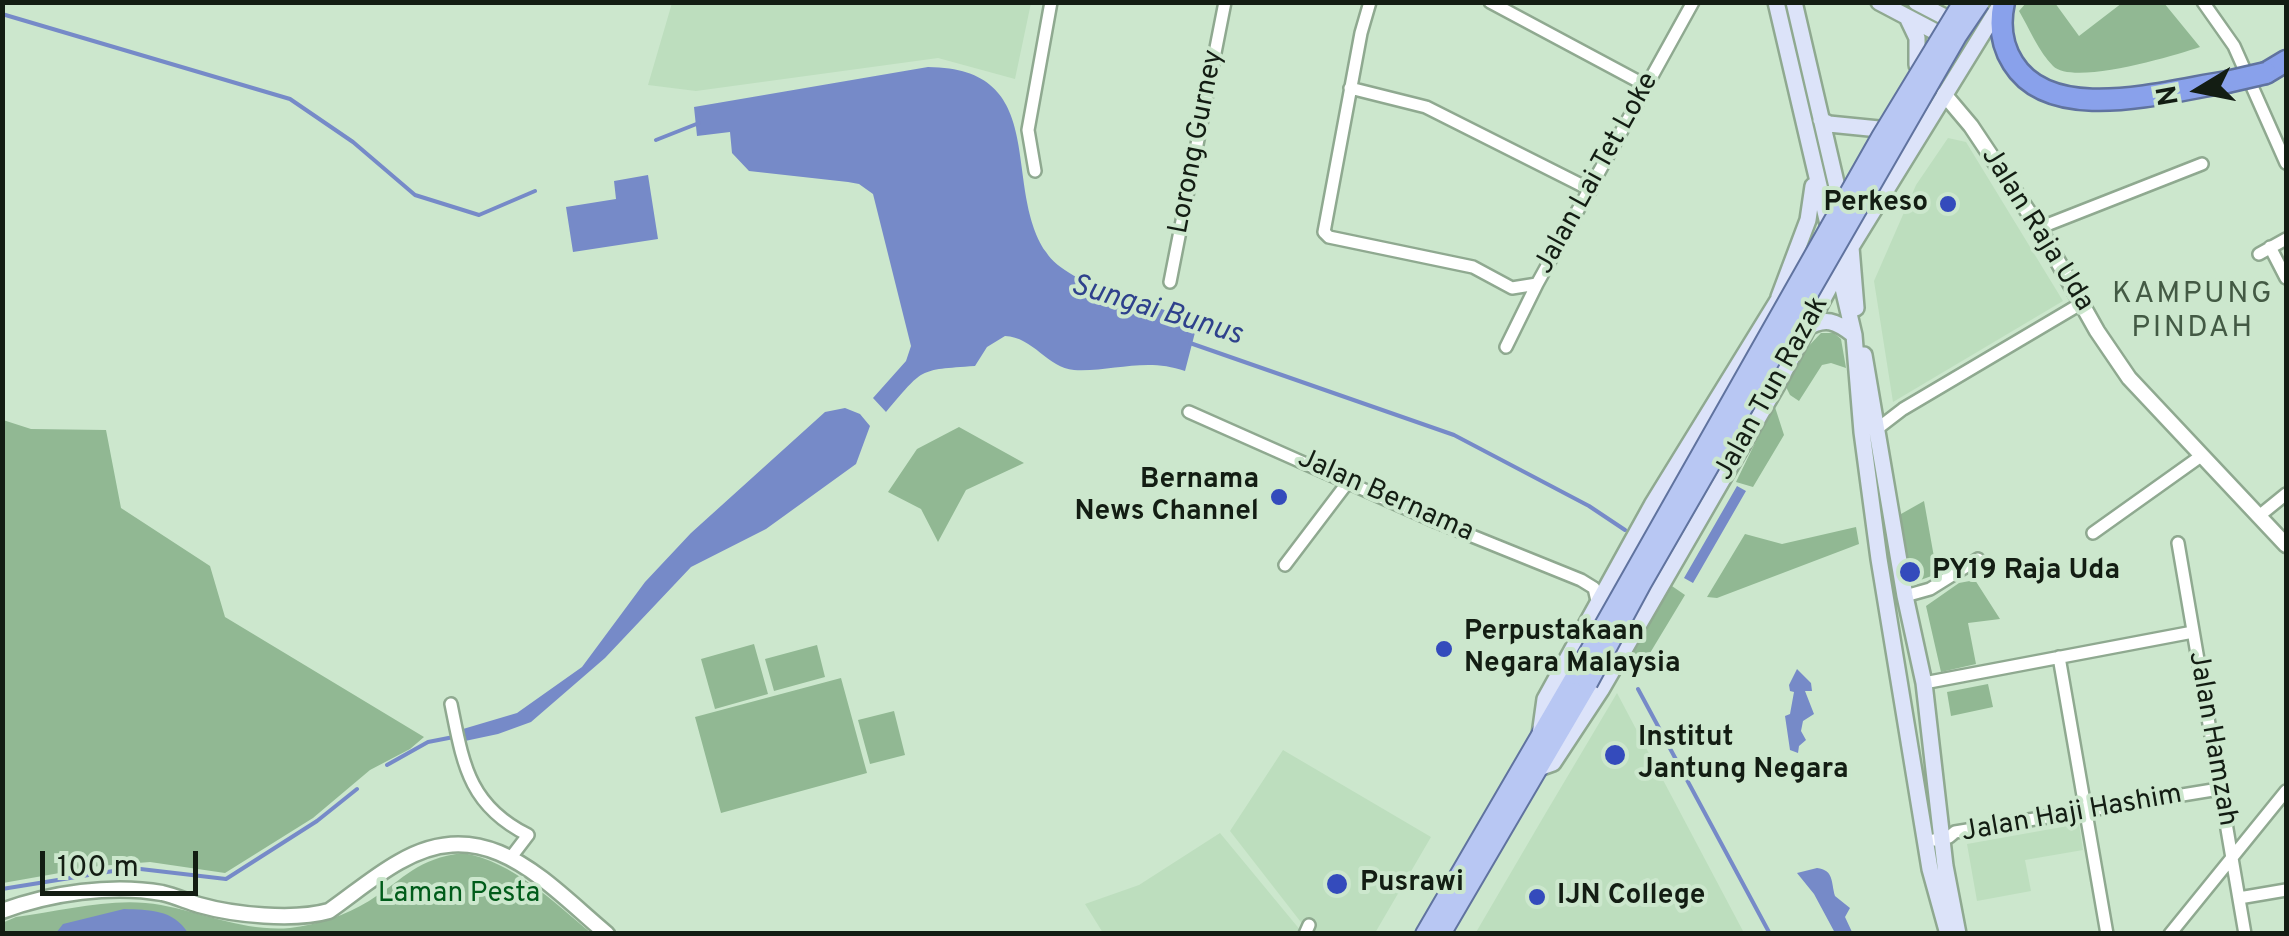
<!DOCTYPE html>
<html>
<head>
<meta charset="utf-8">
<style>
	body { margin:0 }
	#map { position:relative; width:2289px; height:936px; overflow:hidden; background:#cce7cd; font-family:Overpass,sans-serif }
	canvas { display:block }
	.frame { position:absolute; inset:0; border:5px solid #131d13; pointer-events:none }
	.north { position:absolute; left:2149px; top:40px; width:100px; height:100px; -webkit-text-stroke:8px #cce7cd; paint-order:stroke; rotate:260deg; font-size:28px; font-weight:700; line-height:40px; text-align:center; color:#131d13 }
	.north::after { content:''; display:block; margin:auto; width:35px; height:45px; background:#131d13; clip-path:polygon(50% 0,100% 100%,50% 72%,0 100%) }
	.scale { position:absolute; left:40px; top:851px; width:158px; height:45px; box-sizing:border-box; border:5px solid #131d13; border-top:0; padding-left:12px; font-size:30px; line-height:35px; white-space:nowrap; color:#131d13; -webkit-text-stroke:8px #cce7cd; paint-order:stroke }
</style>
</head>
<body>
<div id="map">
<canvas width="2289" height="936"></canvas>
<div class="frame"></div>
<div class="north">N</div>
<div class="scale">100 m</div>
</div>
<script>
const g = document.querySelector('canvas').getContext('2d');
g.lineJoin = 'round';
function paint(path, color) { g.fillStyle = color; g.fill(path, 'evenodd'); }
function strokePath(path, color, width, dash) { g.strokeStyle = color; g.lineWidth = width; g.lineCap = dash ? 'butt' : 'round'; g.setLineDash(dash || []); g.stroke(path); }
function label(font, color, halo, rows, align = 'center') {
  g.font = font + ' Overpass,sans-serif'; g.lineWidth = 8; g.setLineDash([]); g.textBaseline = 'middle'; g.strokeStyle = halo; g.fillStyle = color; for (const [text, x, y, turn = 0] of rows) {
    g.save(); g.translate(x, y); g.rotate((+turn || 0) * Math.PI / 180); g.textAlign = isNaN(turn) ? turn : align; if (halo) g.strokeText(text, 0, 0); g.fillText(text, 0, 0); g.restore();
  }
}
paint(new Path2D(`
	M672 3V2L1031 3 1015 79 938 58 696 91 648 85Z
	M1948 138 1966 142 2063 301 1893 402 1874 281 1916 185Z
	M1617 693 1744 933 1475 934 1544 816Z
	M1283 750 1431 837 1375 933 1313 934 1307 930 1230 831Z
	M2079 824 2083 850 2025 860 2031 891 1977 901 1967 844Z
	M1220 833 1301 931 1299 934 1103 933 1085 904 1139 885Z`), '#bddebe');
paint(new Path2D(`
	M2026 3H2055L2079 36 2122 3H2164L2200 47C2173 56 2073 86 2053 66 2039 52 2029 28 2019 11Z
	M1821 333H1834L1841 339 1846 368 1831 363 1822 365 1799 401 1790 395 1786 387 1803 352Z
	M1774 404 1784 435 1753 487 1736 482Z
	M3 420 31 429 106 430 121 508 210 566 225 617 424 737 410 749 370 770 313 818 225 873 150 862 99 866 3 883Z
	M959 427 1024 463 966 490 938 542 921 509 888 492 917 449Z
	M1924 501 1937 574 1915 582 1908 577 1899 524 1901 514Z
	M1856 527 1859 544 1717 598 1707 597 1745 534 1782 544Z
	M1975 580 2000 619 1968 623 1976 664 1941 672 1926 606 1959 583Z
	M1669 584 1685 595 1650 653 1624 657Z
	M754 644 768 694 715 709 701 659Z
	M817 645 825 677 774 691 765 659Z
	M841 678 867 773 721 813 695 717Z
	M1988 684 1993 707 1951 716 1947 692Z
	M894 711 905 755 870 764 858 720Z
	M463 853C512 861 555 903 591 933L3 934 2 923 16 917C62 911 115 896 161 905 203 913 247 932 290 928 317 925 346 915 369 901 407 877 416 859 463 853Z`), '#91b893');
paint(new Path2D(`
	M928 67C1052 68 1001 185 1046 252 1068 287 1159 306 1198 321L1185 371C1146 357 1112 372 1074 370 1048 368 1033 337 1005 336L987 347 975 366C917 370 924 368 886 412L873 398 906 361 911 346 873 194 859 184 848 182 749 171 732 153 730 132 697 136 694 107Z
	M648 175 658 239 573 252 566 207 616 199 614 181Z
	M845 408 860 414 870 426 856 464 766 529 691 567 605 658 531 722 498 734 465 741 463 729 517 713 582 667 645 582 691 533 825 412Z
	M1737 486 1746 491 1693 583 1684 578Z
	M1797 669 1811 683 1812 691H1805L1814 714 1803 721 1801 731 1806 740 1799 746 1798 753 1790 750 1785 716 1790 714 1794 692 1790 691 1789 685Z
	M1817 868C1834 870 1831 882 1835 896L1850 908 1845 917 1852 932 1863 933H1835L1814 894 1797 873Z
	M124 909C149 910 173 909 188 933H56L63 924Z`), '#768ac8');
strokePath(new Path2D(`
	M2 14 290 99 353 142 415 195 479 215 535 191
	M656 140 699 123
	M1190 343 1454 435 1589 506 1625 530
	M1638 689 1770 934
	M387 765 428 742 464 735
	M2 889 132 868 226 879 317 821 357 789`), '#768ac8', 4);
const minor = new Path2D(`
	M1370 2 1361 33 1324 232 1329 237 1473 267 1512 288 1537 284
	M1490 2 1647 86
	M2203 2 2234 46 2286 163
	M1350 88 1426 107 1591 190
	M1035 171 1028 130 1051 2
	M2039 228 2202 164
	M2270 247 2286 278
	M2259 254 2286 239
	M1170 282 1225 2
	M1506 347 1537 284 1693 2
	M1189 412 1430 519 1581 580 1594 588 1598 605
	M1877 429 1903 409 2082 303
	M2259 516 2286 494
	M2093 533 2201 456
	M2178 543 2245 934
	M1285 565 1348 482
	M1905 596 1930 589 1978 559
	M2059 657 2107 934
	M1924 683 2193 632
	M451 704C463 763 468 805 528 835L512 856
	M1934 840 1949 837 1955 832 2219 789
	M2239 898 2286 890
	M1305 934 1309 925
	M2170 934 2286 791`);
const tertiary = new Path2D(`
	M1944 94 1971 126 2039 228 2097 331 2129 378 2286 545
	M2 911C50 893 112 884 162 893 175 896 186 901 199 905 234 915 294 921 329 911 352 895 374 876 399 862 486 811 544 881 607 934`);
const secondary = new Path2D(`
	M1776 2 1854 335 1862 432 1879 559 1930 869 1948 934
	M1794 2 1851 247 1856 308
	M1879 2 1953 41
	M1916 2 1962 26
	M1907 17 1917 38V65
	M1821 120 1829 124 1879 129
	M1779 297 1808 220 1813 186
	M1805 329C1825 316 1836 321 1854 335
	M1864 355 1905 596 1924 683 1945 866 1958 934
	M1540 735 1545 699 1652 505 1785 289
	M1539 768 1553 763 1601 690 1776 387 1851 247 2002 2`);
const primary = new Path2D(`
	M1425 934 1576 675
	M1441 934 1588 683`);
const motorway = new Path2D(`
	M2004 2C1999 24 2001 44 2013 63 2052 126 2166 91 2227 82
	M2266 73 2286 61`);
strokePath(minor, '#8fa990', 16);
strokePath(tertiary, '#8fa990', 19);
strokePath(secondary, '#8fa990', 20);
strokePath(primary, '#60739f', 22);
strokePath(motorway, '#60739f', 25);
strokePath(minor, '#fff', 11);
strokePath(tertiary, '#fff', 14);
strokePath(secondary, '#dce3f9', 15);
strokePath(primary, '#b8c7f3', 18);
strokePath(motorway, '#89a1eb', 20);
const primaryBridge = new Path2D(`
	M1576 675 1881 137 1963 2
	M1588 683 1642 583 1957 36 1980 2`);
const motorwayBridge = new Path2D(`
	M2227 82 2266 73`);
strokePath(primaryBridge, '#60739f', 22, []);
strokePath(motorwayBridge, '#60739f', 25, []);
strokePath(primaryBridge, '#b8c7f3', 18);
strokePath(motorwayBridge, '#89a1eb', 20);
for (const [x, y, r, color] of [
	[1948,204,10,"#344bbc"],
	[1279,497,10,"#344bbc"],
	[1910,572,12,"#344bbc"],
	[1444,649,10,"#344bbc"],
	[1615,755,12,"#344bbc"],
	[1337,884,12,"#344bbc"],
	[1537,897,10,"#344bbc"]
]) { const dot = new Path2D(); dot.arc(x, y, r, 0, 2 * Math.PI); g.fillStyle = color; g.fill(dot); strokePath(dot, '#cce7cd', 4); }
label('28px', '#131d13', '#cce7cd', [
	["Lorong Gurney",1198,142,-79],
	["Jalan Lai Tet Loke",1598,174,-61],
	["Jalan Raja Uda",2036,230,58],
	["Jalan Tun Razak",1773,389,-61],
	["Jalan Bernama",1385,497,24],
	["Jalan Hamzah",2211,739,80],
	["Jalan Haji Hashim",2072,815,-10]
]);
label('bold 28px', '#131d13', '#cce7cd', [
	["Perkeso",1928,204,"right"],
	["Bernama",1259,481,"right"],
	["News Channel",1259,513,"right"],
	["PY19 Raja Uda",1932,572],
	["Perpustakaan",1464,633],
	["Negara Malaysia",1464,665],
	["Institut",1638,739],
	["Jantung Negara",1638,771],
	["Pusrawi",1360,884],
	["IJN College",1557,897]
], 'left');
label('28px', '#005c1a', '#cce7cd', [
	["Laman Pesta",459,895]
]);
g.letterSpacing = '2.5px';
label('30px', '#435a44', '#cce7cd', [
	["KAMPUNG",2193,296],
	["PINDAH",2193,330]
]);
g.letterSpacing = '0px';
label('italic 30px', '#2e418c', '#cce7cd', [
	["Sungai Bunus",1156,312,17]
]);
</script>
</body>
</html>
